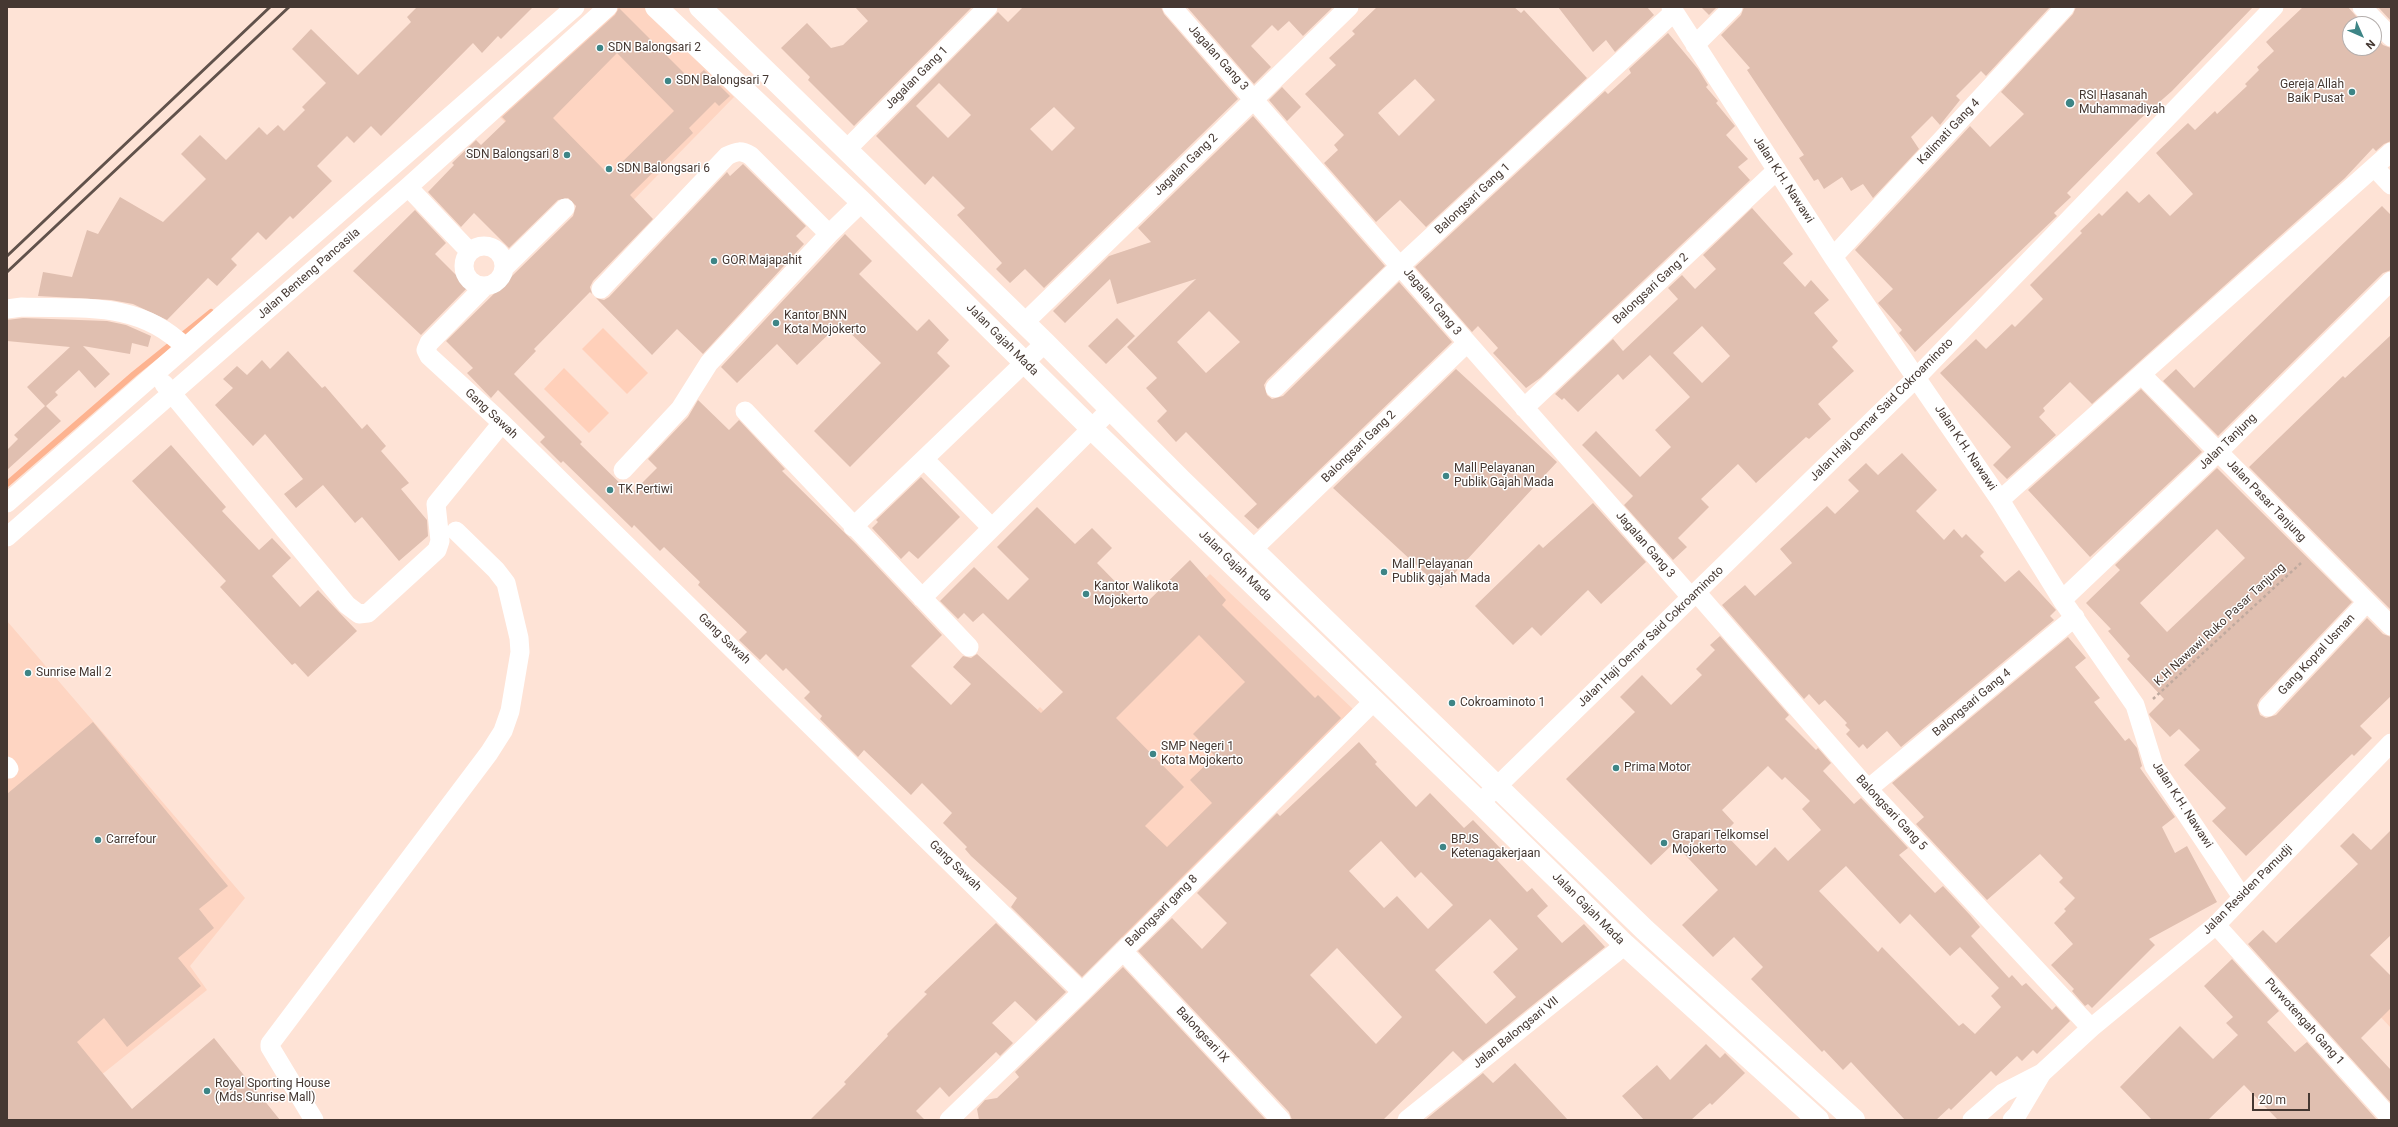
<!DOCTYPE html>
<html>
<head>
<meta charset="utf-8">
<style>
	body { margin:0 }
	#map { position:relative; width:2398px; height:1127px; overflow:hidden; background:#fee3d6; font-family:Roboto,sans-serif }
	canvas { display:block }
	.frame { position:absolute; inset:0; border:8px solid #453832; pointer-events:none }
	.north { position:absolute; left:2342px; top:16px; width:40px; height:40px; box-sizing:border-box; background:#fff; border:1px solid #b5afad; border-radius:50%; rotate:135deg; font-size:11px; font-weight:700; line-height:16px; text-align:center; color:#453832 }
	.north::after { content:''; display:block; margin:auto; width:14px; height:18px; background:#3d8586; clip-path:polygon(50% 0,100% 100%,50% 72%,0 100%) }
	.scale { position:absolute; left:2252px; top:1093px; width:58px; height:18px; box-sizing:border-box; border:2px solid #453832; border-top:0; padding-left:5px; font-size:12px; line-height:14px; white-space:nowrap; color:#453832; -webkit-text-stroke:3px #fff; paint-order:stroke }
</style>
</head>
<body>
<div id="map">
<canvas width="2398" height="1127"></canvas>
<div class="frame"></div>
<div class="north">N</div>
<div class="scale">20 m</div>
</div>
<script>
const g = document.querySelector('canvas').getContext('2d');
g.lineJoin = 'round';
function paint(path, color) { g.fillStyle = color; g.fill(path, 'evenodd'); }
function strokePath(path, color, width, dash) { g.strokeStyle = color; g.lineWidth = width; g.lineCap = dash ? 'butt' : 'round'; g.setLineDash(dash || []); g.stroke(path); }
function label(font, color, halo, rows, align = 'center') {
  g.font = font + ' Roboto,sans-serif'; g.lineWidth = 3; g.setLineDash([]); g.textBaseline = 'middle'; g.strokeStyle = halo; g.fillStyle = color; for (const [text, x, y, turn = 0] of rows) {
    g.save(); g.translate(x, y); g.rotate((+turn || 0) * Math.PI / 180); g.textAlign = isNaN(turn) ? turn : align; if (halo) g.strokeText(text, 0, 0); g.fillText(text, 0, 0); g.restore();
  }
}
paint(new Path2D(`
	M618 7H645L734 97 609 225 496 113Z
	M1210 574 1355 711 1126 941 967 783 1040 707 1059 726Z
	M7 621 245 898 190 966 207 990 95 1080 7 974Z
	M2391 997V1028L2376 1012Z`), '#fed5c2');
paint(new Path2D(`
	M603 328 648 373 627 394 582 349Z
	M564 368 609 413 589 433 544 389Z`), '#ffd0ba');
strokePath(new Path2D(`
	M7 484 134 374 211 312`), '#fdb390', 6);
paint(new Path2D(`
	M417 7H533L501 39 498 36 482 53 473 43 381 136 371 126 354 143 347 136 317 166 332 181 293 219 290 216 266 240 258 232 231 259 237 265 217 286 208 278 167 320 133 304 111 300 38 296 43 272 72 277 87 230 98 234 120 197 163 222 206 179 181 154 200 135 226 160 259 127 267 135 278 125 284 131 305 110 302 107 326 83 292 49 311 29 358 75 411 22 407 17Z
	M855 7H972L854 126 808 80 810 77 781 48 807 23 831 48 843 45 868 21Z
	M1023 7H1161L1164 14 1238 99 1044 288 1025 269 1010 283 996 269 1002 263 957 215 965 208 933 176 925 185 876 136 998 12 1008 22ZM939 83 971 115 948 138 916 106ZM1054 107 1075 128 1052 151 1030 129Z
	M1187 7H1333L1303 36 1289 21 1278 31 1272 25 1251 46 1271 67 1254 84Z
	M1377 7H1514L1521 13 1524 10 1587 78 1426 227 1400 200 1376 222 1324 163 1338 150 1334 145 1344 135 1305 94 1336 65 1329 58 1355 34 1352 31ZM1415 79 1435 100 1399 136 1378 113Z
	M1558 7H1647L1654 15 1615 52 1606 40 1593 52Z
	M1701 7H1717L1709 15Z
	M1744 7H2050L1986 76 1981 71 1956 96 1960 100 1940 125 1932 116 1911 137 1919 149 1873 198 1863 184 1851 191 1842 177 1824 189 1818 179 1814 181 1799 158 1804 155 1747 70 1750 68 1721 35 1741 15Z
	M2076 7H2253L2172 91 2140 119 2067 193 2071 197 2054 213 2057 216 1915 352 1899 333 1902 330 1878 303 1893 289 1855 250 1970 126 1990 147 2024 114 2001 92 2073 14Z
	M2303 7H2348L2363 24H2350V48H2374V35L2383 45 2391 48V141L2384 144 2376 151 2373 148 2345 178 2092 404 2070 382 2043 408 2045 411 2039 417 2056 435 2007 479 1993 465 2011 447 1940 373 1976 339 1986 349 2012 324 2015 327 2043 299 2030 285 2082 233 2080 231 2099 213 2102 216 2127 191 2139 203 2149 194 2170 216 2193 194 2156 153 2188 123 2195 130 2215 111 2217 114 2247 86 2245 84 2259 70 2257 67 2274 51 2266 42Z
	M2380 7H2391V21L2379 8Z
	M619 8 692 81 704 70 730 96 719 106 715 102 689 128 693 133 630 195 653 219 593 281 590 287 592 294 590 292 534 349 536 351 514 374 582 442 580 444 631 494 657 468 648 459 688 417 698 400 729 430 739 420 785 469 782 471 856 544 942 635 911 666 951 705 971 684 953 667 963 656 971 658 977 654 1041 713 1063 692 983 613 973 622 964 613 958 619 940 601 974 567 1008 600 1029 579 997 547 1037 507 1075 544 1092 528 1112 548 1097 563 1141 608 1190 560 1226 600 1222 605 1315 698 1318 695 1341 718 1082 977 1011 907 1017 898 971 856 965 849 967 847 943 823 952 813 922 783 911 795 864 750 858 757 820 719 822 716 804 698 810 692 786 668 783 671 766 654 760 660 739 640 747 632 698 585 700 582 664 547 660 551 634 525 632 528 563 461 561 463 540 442 545 437 498 390 491 398 467 373 473 368 446 341 573 216 576 206 568 198 558 200 509 248 474 213 461 227 428 192 454 165 452 163 476 140 481 145 506 121 502 117 615 15ZM617 53 674 111 609 175 553 118ZM1199 635 1245 682 1193 734 1215 756 1190 780 1212 803 1167 847 1145 826 1184 787 1116 718Z
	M1668 33 1698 69 1708 85 1706 87 1718 101 1716 103 1735 126 1726 135 1748 159 1738 167 1750 180 1540 378 1526 388 1493 353 1498 348 1478 326 1472 332 1415 267 1605 91 1608 94 1631 73 1629 69Z
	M1282 87 1301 107 1287 121 1269 100Z
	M1253 116 1385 266 1267 380 1264 385 1267 395 1272 399 1283 396 1399 282 1452 342 1258 529 1244 516 1257 504 1186 432 1176 442 1157 421 1167 411 1146 388 1157 378 1127 347 1196 279 1117 304 1110 279 1065 323 1053 311 1109 256 1151 242 1138 228ZM1209 311 1240 342 1206 373 1177 342Z
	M743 164 806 226 796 236 804 244 703 354 677 329 652 355 596 298 604 300 609 297 727 172 730 176Z
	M2382 206 2391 215V270L2383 273 2218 436 2163 381 2176 369 2194 388Z
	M1752 208 1793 254 1783 263 1805 287 1811 280 1829 300 1814 313 1838 341 1832 347 1854 371 1818 404 1831 419 1809 439 1806 437 1756 483 1738 464 1701 499 1709 507 1678 538 1687 547 1673 560 1624 505 1633 496 1582 445 1596 431 1640 477 1671 447 1655 430 1690 397 1650 355 1623 380 1618 374 1578 412 1564 398 1562 400 1555 394 1613 339 1623 351 1678 299 1668 288 1682 275 1695 289 1716 269 1703 255ZM1702 326 1730 356 1702 383 1673 353Z
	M415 210 446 243 435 254 468 287 421 335 353 271Z
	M845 234 872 261 859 274 917 331 929 319 949 340 937 353 950 366 850 467 814 431 881 363 840 323 797 365 777 344 737 383 721 367Z
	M23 318 107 321 126 325 151 336 148 347 132 343 130 354 83 346 110 374 95 388 79 370 55 392 58 395 46 406 61 421 7 470V450L18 439 14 435 45 406 27 387 70 347 7 341V320Z
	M1117 318 1135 336 1106 364 1088 346Z
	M2391 335V610L2249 467 2343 376 2345 378Z
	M288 351 322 388 325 386 362 429 367 424 386 446 381 451 409 483 401 489 427 520 428 536 399 561 362 517 355 523 323 485 296 508 284 494 303 479 265 434 253 446 215 405 233 388 223 379 237 366 247 375 262 360 270 369Z
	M1456 369 1557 462 1441 588 1333 488Z
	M2141 389 2202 452 2090 557 2028 490Z
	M171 445 226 507 222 511 259 550 272 538 291 558 272 576 300 607 318 590 357 631 308 677 295 663 292 665 220 587 226 581 132 481Z
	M1902 453 1937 490 1916 511 1944 540 1954 529 1962 538 1966 534 1984 552 1980 556 2005 582 2019 570 2056 610 2050 616 2054 620 1901 747 1887 731 1867 749 1863 744 1859 748 1846 734 1850 730 1845 725 1847 723 1825 700 1819 705 1809 694 1804 699 1722 605 1745 585 1755 596 1792 563 1780 549 1827 506 1835 514 1859 491 1848 480 1866 463 1878 475Z
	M2217 468 2352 602 2260 699 2257 705 2260 715 2266 718 2276 715 2367 618 2383 634 2391 637V696L2360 726 2372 738 2354 756 2352 754 2246 856 2212 821 2226 808 2184 765 2200 750 2179 729 2170 737 2150 716 2149 714 2164 699 2127 659 2130 656 2108 631 2111 629 2086 603 2120 570 2115 565ZM2217 529 2245 558 2167 632 2140 603Z
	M921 477 960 517 918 559 909 551 901 559 872 528 878 522 876 520Z
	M1593 503 1646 562 1601 604 1588 590 1541 636 1532 627 1513 645 1475 606 1539 544 1543 548Z
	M1720 636 1789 715 1785 719 1816 750 1818 748 1831 763 1823 771 1854 804 1861 798 1908 848 1899 855 1935 893 1943 886 1970 915 1980 927 1971 936 2009 978 2012 975 2022 986 2026 983 2052 1010 2056 1006 2070 1021 2037 1054 2033 1050 2022 1061 2017 1056 1996 1076 1991 1071 1951 1110 1949 1108 1936 1120H1905L1851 1062 1843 1070 1824 1050 1822 1052 1751 979 1763 967 1734 937 1713 957 1682 925 1718 890 1674 843 1651 865 1566 779 1635 712 1620 697 1642 675 1671 705 1702 675 1696 669 1715 650 1710 645ZM1768 766 1782 780 1785 777 1810 801 1802 809 1821 830 1788 861 1775 847 1756 866 1724 833 1734 823 1722 810ZM1846 866 1900 924 1910 914 1950 956 1960 947 1999 988 1991 996 2001 1007 1975 1034 1963 1023 1959 1026 1882 947 1878 952 1819 891Z
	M2068 637 2086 658 2075 667 2100 698 2094 702 2125 741 2129 738 2137 748 2142 766 2140 768 2175 817 2162 827 2175 853 2187 846 2217 902 2149 939 2155 945 2092 1008 2088 1004 2085 1006 2072 991 2074 989 2051 965 2073 944 2054 923 2066 911 2064 909 2075 898 2059 882 2063 878 2040 854 1987 900 1916 824 1924 817 1892 783Z
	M93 722 228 886 199 909 214 928 178 958 201 986 127 1047 104 1018 77 1042 132 1109 214 1038 280 1120H7V794Z
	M1359 742 1377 762 1375 764 1416 807 1430 793 1464 828 1473 820 1505 853 1497 860 1527 892 1532 888 1548 906 1537 916 1562 943 1584 924 1605 947 1463 1061 1453 1051 1383 1120H1292L1289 1112 1138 951 1172 918 1202 949 1227 923 1197 893 1277 813 1280 816ZM1381 841 1415 878 1421 872 1453 905 1428 929 1397 896 1384 908 1349 871ZM1490 919 1518 949 1493 972 1516 997 1486 1024 1435 970ZM1337 948 1402 1017 1376 1044 1310 975Z
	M2391 830V935L2370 955 2391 976V1008L2361 1038 2391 1070V1103L2248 944 2263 930 2276 943 2358 864 2340 846 2353 833 2371 850Z
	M996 923 1066 992 1036 1021 1015 1001 992 1023 1013 1043 1000 1056 996 1052 949 1097 940 1087 916 1111 925 1120H810L846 1084 844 1082 888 1036 887 1034 927 994 924 992Z
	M2232 959 2279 1011 2267 1022 2295 1052 2307 1042 2377 1120H2278L2244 1085 2208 1120H2152L2120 1087 2180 1026 2213 1059 2238 1035 2226 1023 2233 1017 2204 986Z
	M1123 967 1266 1120H979L977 1109 985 1100 997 1098 1019 1077 1015 1072Z
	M1706 1044 1720 1058 1725 1053 1745 1073 1712 1105 1710 1103 1691 1120H1644L1622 1096 1657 1065 1670 1080Z
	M1515 1063 1568 1120H1425L1483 1073 1493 1083Z`), '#e0bfb0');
strokePath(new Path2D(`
	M2153 699 2301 563`), '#c0aa9f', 2.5, [3, 3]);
strokePath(new Path2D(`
	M1172 7 1691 597
	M1671 7 1833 257 2000 500 2062 600 2135 705 2154 766 2242 897
	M2362 7 2391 37
	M1695 45 1733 7
	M846 150 988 7
	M2375 168 2391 185
	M408 187 469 251
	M464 266a20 20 0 1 1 40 0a20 20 0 1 1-40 0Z
	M1833 257 2065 7
	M504 268 565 208
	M485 286 429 343 426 350 429 356 502 423 1082 992
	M601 289 727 156C737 151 741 150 751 156L829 234
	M7 309 22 307C83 309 139 301 185 347
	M1024 323 1349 7
	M2142 375 2391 626
	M164 384 347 605 359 614 368 613 437 550 440 541 436 504 502 423
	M1275 388 1401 265 1674 12
	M1524 408 1777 170
	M745 411 969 647
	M924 459 992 528
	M623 470 680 409 709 363 829 234 862 202
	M2000 500 2391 152
	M7 503 575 7
	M853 527 1045 343
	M7 537 408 187 608 7
	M1252 550 1467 343
	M1696 592 1868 789 2091 1028
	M922 598 1111 409
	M2062 600 2219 451 2391 281
	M2268 707 2367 602
	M7 766 9 769
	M1868 789 2075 617
	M1480 803 1917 377 2274 7
	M2216 925 2391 1119
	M1123 951 1281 1120
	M314 1120 270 1047V1044L489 753 503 731 510 711 520 652 519 638 506 583 496 570 456 531
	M949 1120 1082 992 1374 701
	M1407 1120 1625 945
	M1972 1120 2003 1093 2042 1073 2091 1028 2216 925 2391 743
	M2012 1120 2017 1115 2042 1073`), '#fff', 19);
strokePath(new Path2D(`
	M656 7 862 202 1091 428 1480 803 1625 945 1818 1120
	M700 7 1045 343 1181 480 1645 930 1854 1120`), '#fff', 22);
strokePath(new Path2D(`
	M7 256 270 7
	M7 272 289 7`), '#61524b', 3);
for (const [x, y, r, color] of [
	[600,48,4,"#3d8586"],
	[668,81,4,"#3d8586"],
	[2352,92,4,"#3d8586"],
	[2070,103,5,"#3d8586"],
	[567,155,4,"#3d8586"],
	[609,169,4,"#3d8586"],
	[714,261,4,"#3d8586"],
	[776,323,4,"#3d8586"],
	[1446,476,4,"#3d8586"],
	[610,490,4,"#3d8586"],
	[1384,572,4,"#3d8586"],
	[1086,594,4,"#3d8586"],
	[28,673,4,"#3d8586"],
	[1452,703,4,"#3d8586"],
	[1153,754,4,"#3d8586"],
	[1616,768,4,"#3d8586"],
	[98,840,4,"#3d8586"],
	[1664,843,4,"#3d8586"],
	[1443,847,4,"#3d8586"],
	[207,1091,4,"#3d8586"]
]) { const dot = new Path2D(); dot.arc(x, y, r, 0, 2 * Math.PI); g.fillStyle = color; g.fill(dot); strokePath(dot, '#fff', 1.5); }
label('12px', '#453832', '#fff', [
	["SDN Balongsari 2",608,48],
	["SDN Balongsari 7",676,81],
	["Gereja Allah",2344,85,"right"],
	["Baik Pusat",2344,99,"right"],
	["RSI Hasanah",2079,96],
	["Muhammadiyah",2079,110],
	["SDN Balongsari 8",559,155,"right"],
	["SDN Balongsari 6",617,169],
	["GOR Majapahit",722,261],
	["Kantor BNN",784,316],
	["Kota Mojokerto",784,330],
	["Mall Pelayanan",1454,469],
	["Publik Gajah Mada",1454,483],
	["TK Pertiwi",618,490],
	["Mall Pelayanan",1392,565],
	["Publik gajah Mada",1392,579],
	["Kantor Walikota",1094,587],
	["Mojokerto",1094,601],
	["Sunrise Mall 2",36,673],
	["Cokroaminoto 1",1460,703],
	["SMP Negeri 1",1161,747],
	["Kota Mojokerto",1161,761],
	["Prima Motor",1624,768],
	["Grapari Telkomsel",1672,836],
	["Mojokerto",1672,850],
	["Carrefour",106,840],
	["BPJS",1451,840],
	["Ketenagakerjaan",1451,854],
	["Royal Sporting House",215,1084],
	["(Mds Sunrise Mall)",215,1098]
], 'left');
label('12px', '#453832', '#fff', [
	["Jagalan Gang 3",1218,58,48],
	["Jagalan Gang 1",917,78,-45],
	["Kalimati Gang 4",1949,132,-47],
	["Jagalan Gang 2",1186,165,-44],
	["Jalan K.H. Nawawi",1783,180,57],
	["Balongsari Gang 1",1473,199,-43],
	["Jalan Benteng Pancasila",309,274,-41],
	["Balongsari Gang 2",1651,289,-43],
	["Jagalan Gang 3",1432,302,50],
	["Jalan Gajah Mada",1002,340,45],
	["Jalan Haji Oemar Said Cokroaminoto",1882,410,-45],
	["Gang Sawah",491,414,43],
	["Jalan Tanjung",2228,442,-44],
	["Balongsari Gang 2",1359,447,-44],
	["Jalan K.H. Nawawi",1965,448,56],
	["Jalan Pasar Tanjung",2266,501,46],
	["Jagalan Gang 3",1645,545,49],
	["Jalan Gajah Mada",1235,566,44],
	["K.H Nawawi Ruko Pasar Tanjung",2220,625,-43],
	["Jalan Haji Oemar Said Cokroaminoto",1651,637,-44],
	["Gang Sawah",724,639,44],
	["Gang Kopral Usman",2317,655,-47],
	["Balongsari Gang 4",1972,703,-40],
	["Jalan K.H. Nawawi",2182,805,57],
	["Balongsari Gang 5",1891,813,47],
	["Gang Sawah",955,866,44],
	["Jalan Residen Pamudji",2248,890,-45],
	["Jalan Gajah Mada",1588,909,45],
	["Balongsari gang 8",1162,911,-45],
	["Purwotengah Gang 1",2304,1022,48],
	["Jalan Balongsari VII",1516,1033,-39],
	["Balongsari IX",1202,1035,47]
]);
</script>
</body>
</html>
